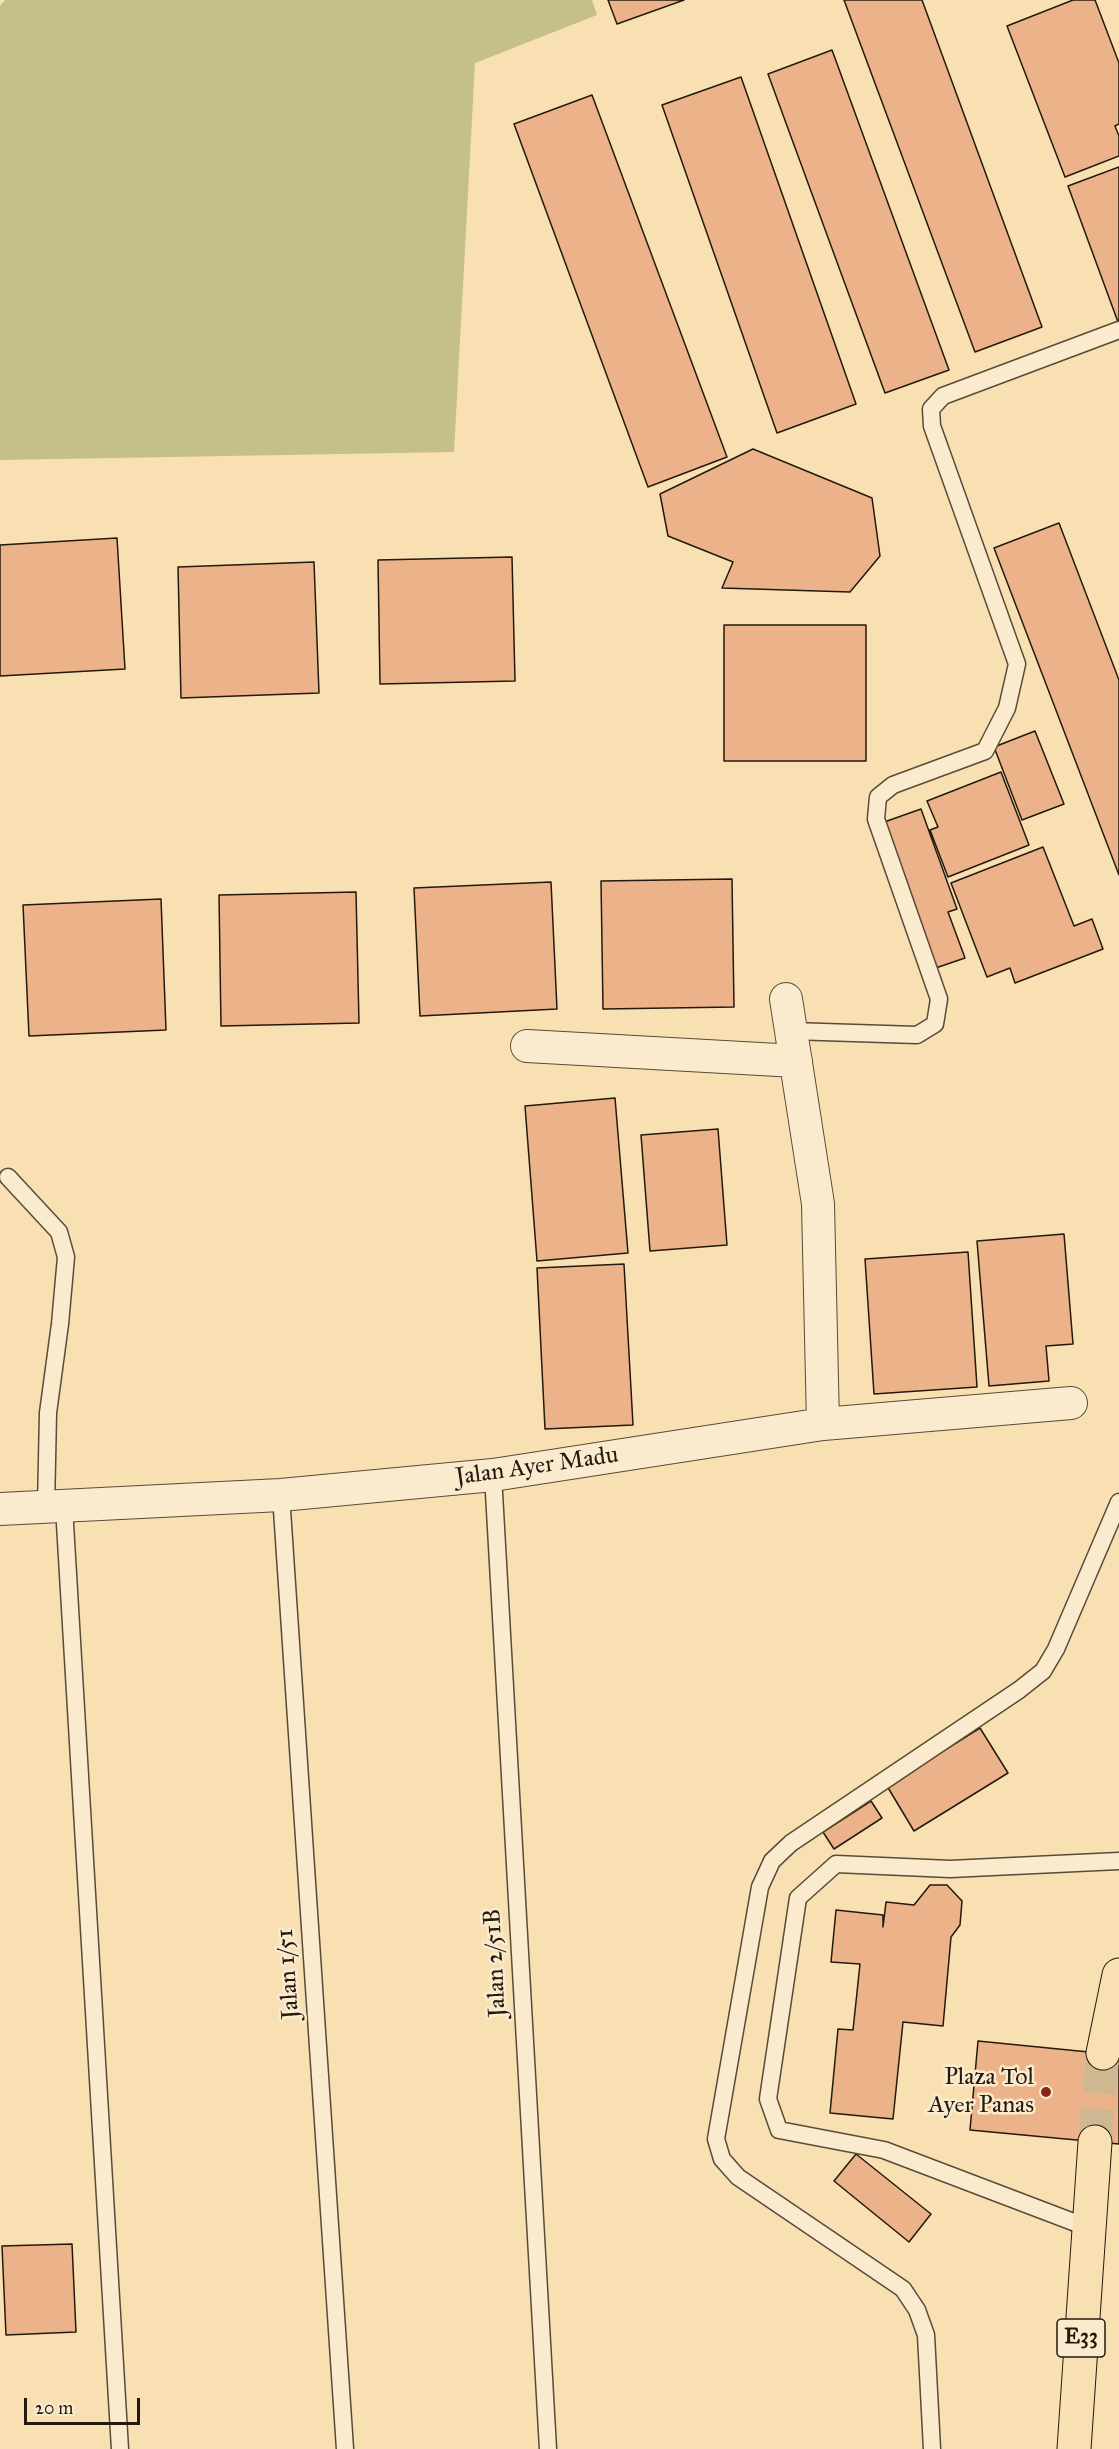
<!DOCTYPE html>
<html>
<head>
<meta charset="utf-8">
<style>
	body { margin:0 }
	#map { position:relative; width:1119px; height:2449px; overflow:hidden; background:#f8e0b3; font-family:"IM FELL Great Primer",serif }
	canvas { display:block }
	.scale { position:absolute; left:24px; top:2398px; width:116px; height:27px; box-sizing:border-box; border:3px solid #23190e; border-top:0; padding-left:8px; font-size:18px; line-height:21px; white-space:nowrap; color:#23190e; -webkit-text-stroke:4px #faebce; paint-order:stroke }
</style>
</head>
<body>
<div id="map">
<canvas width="1119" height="2449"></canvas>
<div class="scale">20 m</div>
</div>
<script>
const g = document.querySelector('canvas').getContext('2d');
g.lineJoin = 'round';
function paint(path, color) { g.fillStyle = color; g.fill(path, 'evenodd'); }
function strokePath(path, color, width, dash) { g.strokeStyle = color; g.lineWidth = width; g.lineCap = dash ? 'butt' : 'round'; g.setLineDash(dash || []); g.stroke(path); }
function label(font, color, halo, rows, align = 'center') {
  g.font = font + ' "IM FELL Great Primer",serif'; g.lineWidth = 5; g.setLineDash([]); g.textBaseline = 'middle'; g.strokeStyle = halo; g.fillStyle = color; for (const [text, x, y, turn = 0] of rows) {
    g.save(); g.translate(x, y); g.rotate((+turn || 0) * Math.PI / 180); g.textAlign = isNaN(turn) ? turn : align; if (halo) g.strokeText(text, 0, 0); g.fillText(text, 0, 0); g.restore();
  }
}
paint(new Path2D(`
	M5 0H592L597 15 475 63 454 452 0 460V6Z`), '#c5c087');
const building = new Path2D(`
	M608 0H684L617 24Z
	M844 0H922L1042 327 975 352Z
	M1073 0H1095L1119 63V124L1115 126 1119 136V156L1065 177 1007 26Z
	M832 50 949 370 885 393 768 74Z
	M741 77 856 404 777 433 662 105Z
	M592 95 727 457 648 487 514 124Z
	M1119 167V322H1118L1068 186Z
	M753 449 872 498 880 556 850 592 722 588 733 562 668 536 660 494Z
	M1059 523 1119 680V875L994 548Z
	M117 538 125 669 0 676V545Z
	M512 557 515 681 380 684 378 560Z
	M314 562 319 693 181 698 178 567Z
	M724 625H866V761H724Z
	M1035 731 1064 804 1022 820 994 747Z
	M1001 772 1029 845 948 877 930 830 938 827 927 801Z
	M921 809 957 909 948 912 965 958 924 972 873 826Z
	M1043 847 1074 926 1092 919 1103 949 1015 983 1010 968 987 977 951 883Z
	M732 879 734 1007 603 1009 601 881Z
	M551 882 557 1009 420 1016 414 888Z
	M356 892 359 1023 221 1026 219 895Z
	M161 899 166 1030 29 1036 23 905Z
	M615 1098 628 1253 537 1261 525 1106Z
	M718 1129 727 1245 650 1251 641 1135Z
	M1064 1234 1073 1344 1046 1346 1049 1381 989 1386 977 1241Z
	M968 1252 977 1387 874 1394 865 1259Z
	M624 1264 633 1425 545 1429 537 1268Z
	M980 1728 1008 1773 914 1831 887 1786Z
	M871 1801 882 1818 834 1849 823 1832Z
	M930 1885H947L962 1901 960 1925 951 1937 943 2026 903 2022 893 2119 830 2113 838 2029 853 2030 860 1964 831 1962 836 1910 883 1915V1927L886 1902 914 1905Z
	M978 2041 1119 2055V2144L970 2130Z
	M856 2154 931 2214 909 2242 834 2181Z
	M72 2244 76 2332 6 2335 2 2246Z`);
paint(building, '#ecb38a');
strokePath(building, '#23190e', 1.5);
strokePath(new Path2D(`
	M1095 2142 1103 2053`), '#cdb892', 33, [33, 16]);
const lane = new Path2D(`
	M791 1031 917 1035 935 1024 939 999 876 819 878 797 893 785 985 751 1007 708 1017 664 932 426 931 409 943 396 1119 330
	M8 1177 59 1232 66 1257 60 1324 48 1413 46 1508
	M493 1475 548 2449
	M281 1495 345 2449
	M64 1507 120 2449
	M1089 2228 884 2150 779 2130 768 2099 798 1898 836 1864 950 1869 1119 1861
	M932 2449 926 2335 917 2310 903 2289 738 2177 722 2159 716 2139 760 1887 772 1861 791 1843 1019 1690 1043 1671 1056 1649 1119 1502`);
const street = new Path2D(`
	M786 999 818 1204 823 1424
	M527 1046 796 1061
	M0 1509 281 1495 493 1475 823 1424 1071 1403`);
const highway = new Path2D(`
	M1103 2053 1119 1975
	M1074 2449 1095 2142`);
strokePath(lane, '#584b37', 19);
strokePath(street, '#584b37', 34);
strokePath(highway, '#23190e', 35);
strokePath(lane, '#faebce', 16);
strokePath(street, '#faebce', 32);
strokePath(highway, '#f8e0b3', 33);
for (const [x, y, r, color] of [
	[1046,2092,6,"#8f2418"]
]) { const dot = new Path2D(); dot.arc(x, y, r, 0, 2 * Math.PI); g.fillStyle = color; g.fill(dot); strokePath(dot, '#faebce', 2); }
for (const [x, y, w] of [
	[1081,2338,48]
]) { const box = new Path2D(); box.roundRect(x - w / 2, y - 19, w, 38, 4.5); g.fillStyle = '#faebce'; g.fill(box); strokePath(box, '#23190e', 1.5); }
label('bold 22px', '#23190e', null, [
	["E33",1081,2338]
]);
label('24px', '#23190e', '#faebce', [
	["Jalan Ayer Madu",537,1467,-8],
	["Jalan 2/51B",496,1963,-93],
	["Jalan 1/51",289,1974,-94]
]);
label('24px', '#23190e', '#faebce', [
	["Plaza Tol",1034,2078],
	["Ayer Panas",1034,2106]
], 'right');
</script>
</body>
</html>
